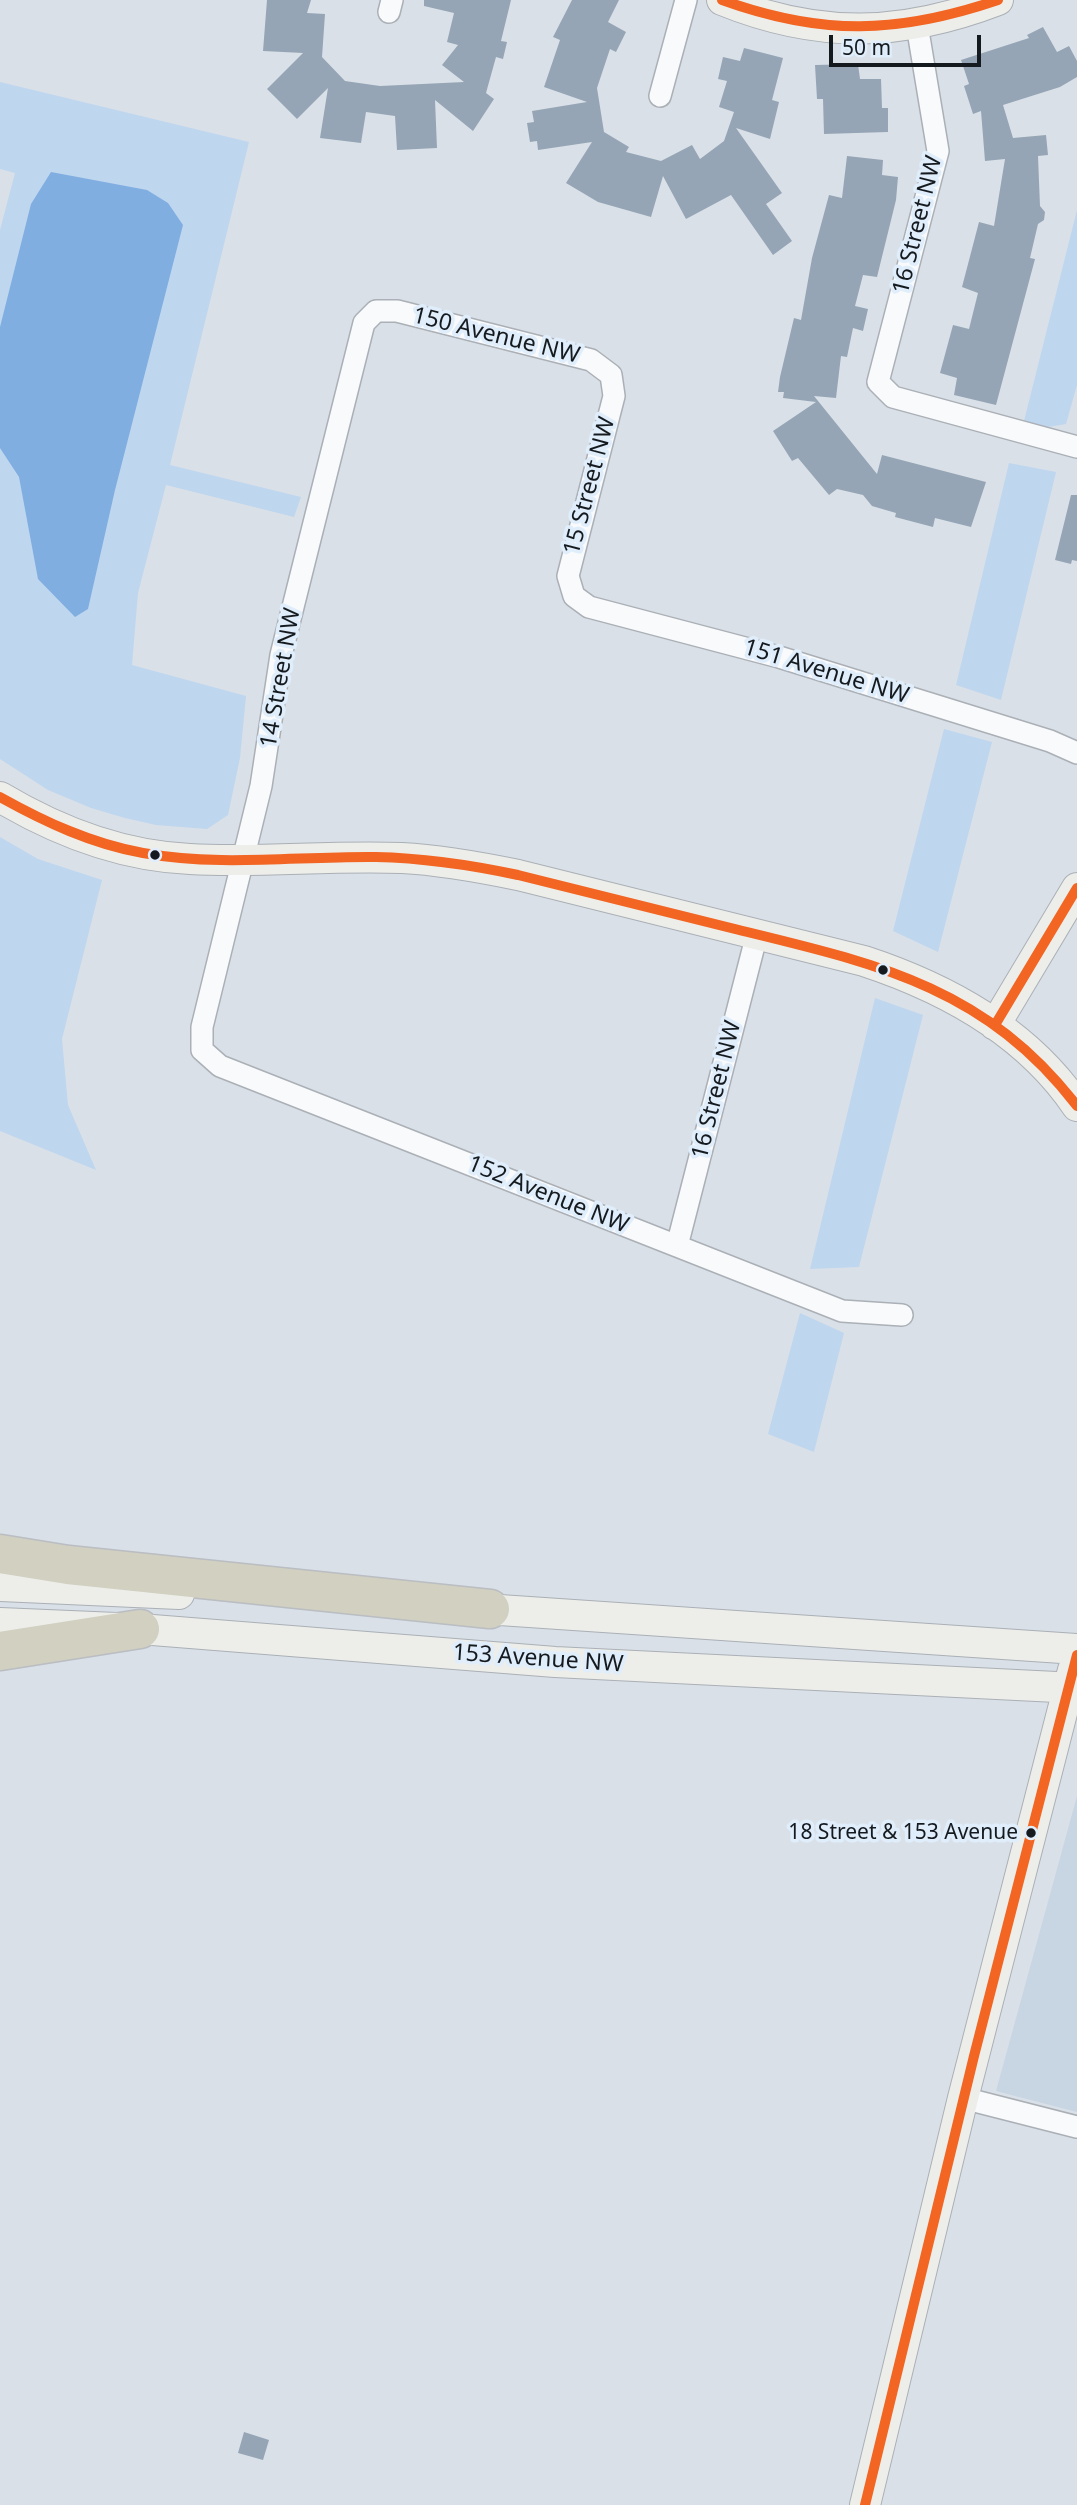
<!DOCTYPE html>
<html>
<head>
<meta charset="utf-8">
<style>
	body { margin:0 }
	#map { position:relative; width:1077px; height:2505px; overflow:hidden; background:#d9e0e8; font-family:"Noto Sans",sans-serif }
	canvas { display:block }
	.scale { position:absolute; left:829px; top:35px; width:152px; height:32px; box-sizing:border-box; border:4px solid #151a1f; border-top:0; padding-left:9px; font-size:21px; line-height:24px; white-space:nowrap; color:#151a1f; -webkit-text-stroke:5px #e0edfb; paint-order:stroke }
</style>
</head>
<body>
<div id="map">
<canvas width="1077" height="2505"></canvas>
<div class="scale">50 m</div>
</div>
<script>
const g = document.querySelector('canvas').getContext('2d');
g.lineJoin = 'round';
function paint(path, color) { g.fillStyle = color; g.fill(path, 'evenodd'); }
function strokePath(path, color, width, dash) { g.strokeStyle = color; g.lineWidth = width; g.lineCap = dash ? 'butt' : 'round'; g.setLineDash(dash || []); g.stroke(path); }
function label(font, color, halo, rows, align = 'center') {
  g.font = font + ' "Noto Sans",sans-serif'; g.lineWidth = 7; g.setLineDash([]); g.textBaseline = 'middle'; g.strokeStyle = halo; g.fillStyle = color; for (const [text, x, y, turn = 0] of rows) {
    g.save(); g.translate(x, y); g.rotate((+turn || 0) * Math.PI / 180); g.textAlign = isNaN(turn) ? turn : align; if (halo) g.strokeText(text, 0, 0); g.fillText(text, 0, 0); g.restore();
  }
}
paint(new Path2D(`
	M1077 1796V2112L996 2091Z`), '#c8d5e3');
paint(new Path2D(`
	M0 82 249 142 170 465 301 497 294 517 166 485 138 593 132 665 246 696 240 758 228 815 207 829 156 825 125 818 91 808 48 790 0 759V230L15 173 0 169Z
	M1077 210V385L1066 424 1048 427 1024 421Z
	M1009 463 1056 472 1001 700 956 685Z
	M944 729 992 742 938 952 893 931Z
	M0 837 38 859 102 880 62 1039 68 1105 96 1170 0 1131Z
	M875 998 923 1015 859 1267 810 1269Z
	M800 1313 844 1333 814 1452 768 1434Z`), '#bfd6ef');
paint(new Path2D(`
	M51 172 147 190 168 203 183 225 115 490 88 609 75 617 38 579 19 477 0 448V327L31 204Z`), '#80aee1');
paint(new Path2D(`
	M267 0H311L307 13 325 14 322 57 345 81 380 86 464 82 442 65 458 45 447 42 454 13 424 6V0H511L501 41 507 42 503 59 496 57 486 93 494 99 473 131 435 100 437 148 397 150 395 116 366 112 361 143 320 138 328 88 297 119 267 89 303 53 263 51Z
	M572 0H619L608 22 626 32 616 52 610 49 597 88 604 132 629 147 626 152 661 161 692 145 700 159 724 141 734 112 719 107 727 81 718 79 723 57 740 61 744 48 783 58 772 100 779 102 770 139 736 128 782 193 766 204 792 241 773 255 731 195 686 219 663 176 651 217 598 202 566 183 592 142 538 150 537 141 530 142 527 123 534 122 532 111 587 102 544 87 560 40 553 37Z
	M1043 27 1057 52 1069 46 1077 61V77L1060 87 1003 105 1013 138 1046 135 1048 155 1038 156 1040 206 1045 212 1044 220 1038 224 1030 258 1035 259 996 405 954 395 957 378 940 373 953 325 969 329 978 293 962 287 979 222 994 226 1005 159 985 161 981 111 973 114 964 86 969 84 961 60 1029 38 1027 35Z
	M858 64 860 79H881L882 108H888V132L824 134 823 99H817L815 65Z
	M847 156 883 160 882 175 898 177 896 200 877 277 863 275 855 306 868 309 863 331 853 328 847 357 841 356 836 398 814 396 877 474 882 455 986 482 971 527 935 518 933 527 895 517 896 513 872 506 863 495 837 489 829 495 798 458 792 461 773 431 816 402 783 398 784 392H778L780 377 794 318 801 320 812 258 829 195 842 198Z
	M1071 495H1077V561L1072 560 1071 564 1055 560Z
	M244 2432 269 2440 263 2460 238 2453Z`), '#95a5b5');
const street = new Path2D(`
	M389 12 392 0
	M917 25 938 151 878 382 893 397 1077 447
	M660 96 686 0
	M677 1246 757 934
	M902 1315 842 1311 220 1066 202 1050V1027L261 786 281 655 364 323 376 311H397L591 360 611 375 614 396 568 576 574 596 589 607 779 657 1050 741 1077 753
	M963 2098 1077 2127`);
const secondary = new Path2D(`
	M722 0C818 39 902 37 998 0
	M0 797C57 831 122 856 190 859 260 863 331 855 402 858 441 860 479 867 518 875L864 961C946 988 1027 1032 1077 1106
	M995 1025 1077 888
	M0 1586 179 1594
	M470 1608 1077 1649
	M0 1623 140 1629 555 1662 1077 1688
	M865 2505 963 2098 1073 1670`);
const highway = new Path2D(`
	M0 1554 68 1565 490 1609
	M0 1651 140 1629`);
strokePath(street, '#abb0b6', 24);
strokePath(secondary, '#abb0b6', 32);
strokePath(highway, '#babdc2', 41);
strokePath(street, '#f9fafc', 21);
strokePath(secondary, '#edeeea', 30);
strokePath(highway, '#d1d0c1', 38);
strokePath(new Path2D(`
	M722 0C822 36 898 34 998 0
	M0 797C45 822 92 844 143 853 220 867 298 856 376 857 424 858 471 865 518 875 590 893 663 911 735 929 874 963 985 986 1077 1106
	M995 1025 1077 888
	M865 2505 974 2056 1077 1655`), '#f26522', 10);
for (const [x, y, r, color] of [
	[155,855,6,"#151a1f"],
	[883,970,6,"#151a1f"],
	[1031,1833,6,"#151a1f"]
]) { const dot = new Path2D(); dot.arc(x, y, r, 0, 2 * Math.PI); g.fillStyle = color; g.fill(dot); strokePath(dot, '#e0edfb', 2.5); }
label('21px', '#151a1f', '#e0edfb', [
	["18 Street & 153 Avenue",1018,1833]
], 'right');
label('23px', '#151a1f', '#e0edfb', [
	["16 Street NW",918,225,-76],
	["150 Avenue NW",496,336,14],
	["15 Street NW",590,486,-75],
	["151 Avenue NW",826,672,17],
	["14 Street NW",281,678,-80],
	["16 Street NW",717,1090,-76],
	["152 Avenue NW",548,1195,22],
	["153 Avenue NW",538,1659,4]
]);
</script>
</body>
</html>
